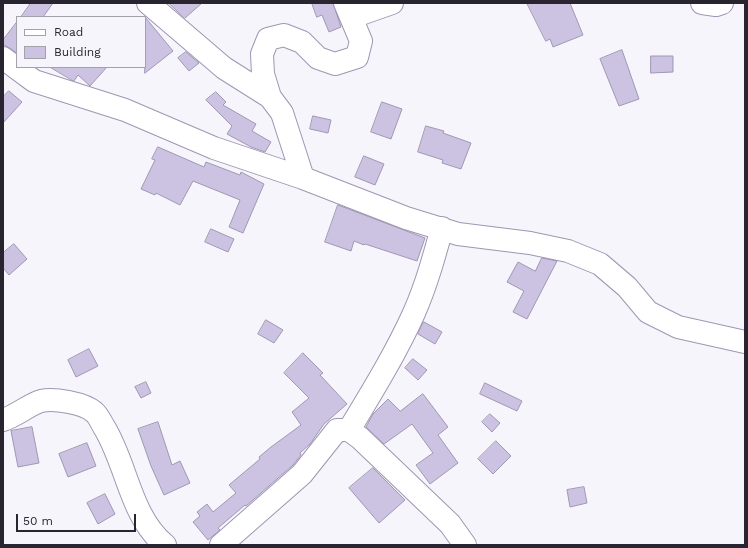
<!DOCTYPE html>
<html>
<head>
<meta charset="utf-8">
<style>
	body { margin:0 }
	#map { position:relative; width:748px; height:548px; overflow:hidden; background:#f7f5fc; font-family:"Work Sans",sans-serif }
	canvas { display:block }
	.frame { position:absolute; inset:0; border:4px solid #282430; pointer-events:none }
	.legend { position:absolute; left:16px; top:16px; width:130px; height:52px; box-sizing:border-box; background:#f7f5fc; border:1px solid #a4a1aa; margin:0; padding:5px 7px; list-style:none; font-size:12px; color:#282430 }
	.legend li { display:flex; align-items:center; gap:8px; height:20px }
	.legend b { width:20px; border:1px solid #a4a1aa }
	.scale { position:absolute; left:16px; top:514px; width:120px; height:18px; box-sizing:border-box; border:2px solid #282430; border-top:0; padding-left:5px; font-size:12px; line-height:14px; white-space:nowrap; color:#282430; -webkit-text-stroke:3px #f7f5fc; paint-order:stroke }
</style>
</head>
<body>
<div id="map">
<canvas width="748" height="548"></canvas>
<div class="frame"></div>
<ul class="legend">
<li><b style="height:5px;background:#fff"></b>Road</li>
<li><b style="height:11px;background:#ccc2e1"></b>Building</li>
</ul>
<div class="scale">50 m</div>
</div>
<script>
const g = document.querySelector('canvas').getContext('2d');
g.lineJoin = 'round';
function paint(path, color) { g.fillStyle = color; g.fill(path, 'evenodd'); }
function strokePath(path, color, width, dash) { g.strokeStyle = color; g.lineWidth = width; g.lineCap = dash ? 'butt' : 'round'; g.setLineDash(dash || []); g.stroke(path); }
const building = new Path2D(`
	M31 3H53L43 17H21Z
	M169 3H202L185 18Z
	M312 3H333L341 27 329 32 322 15 317 17Z
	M527 3H570L583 35 553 47 550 39 546 41Z
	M145 17 173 51 145 73Z
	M17 22V53L3 44V40Z
	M622 50 639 99 619 106 600 59Z
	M186 52 199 63 189 71 178 58Z
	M651 56H673V72L651 73Z
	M50 67H107L90 86 78 75 74 81Z
	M9 91 22 102 3 123V97Z
	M216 92 226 102 223 105 256 124 252 131 271 142 265 152 251 147 227 134 232 126 206 100Z
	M382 102 402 109 391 139 371 132Z
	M313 116 331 120 328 133 310 129Z
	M426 126 444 131 443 133 471 143 461 169 442 163 443 160 418 152Z
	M158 147 204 167 206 162 240 175 241 172 264 184 243 233 229 227 240 200 193 181 180 205 156 193 155 195 141 189 155 160 152 159Z
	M364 156 384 164 375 185 355 177Z
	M338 205 425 238 417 261 365 244 364 245 354 241 351 251 325 242Z
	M211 229 234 239 228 252 205 242Z
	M14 244 27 259 9 275 3 268V253Z
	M542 258 557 261 527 319 513 312 524 291 507 282 518 262 535 271Z
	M266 320 283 330 274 343 258 334Z
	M424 322 442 332 435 344 418 334Z
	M89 349 98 366 76 377 68 360Z
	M303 353 323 373 320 375 347 404 324 424 310 444 300 453 301 455 293 465 246 506 245 505 218 528 220 530 208 540 193 522 200 516 197 512 207 504 213 512 236 493 229 485 260 459 259 457 271 447 301 425 292 412 309 398 284 373Z
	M413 359 427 370 418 380 405 368Z
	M146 382 151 393 141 398 135 387Z
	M485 383 522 401 517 411 480 394Z
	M423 394 448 427 438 435 458 463 430 484 416 465 433 453 412 424 384 444 366 427 373 414 388 399 400 411Z
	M490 414 500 423 492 432 482 422Z
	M158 422 172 465 180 461 190 483 164 495 151 466 138 429Z
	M32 427 39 463 18 467 11 431Z
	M496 441 511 456 493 474 478 459Z
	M87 443 96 466 68 477 59 454Z
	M373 468 405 500 379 523 349 488Z
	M584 487 587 503 570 507 567 490Z
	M105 494 115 514 98 524 87 503Z`);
paint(building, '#ccc2e1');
strokePath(building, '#a097b3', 1);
const minor = new Path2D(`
	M148 3 224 68 270 97
	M702 3 716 5 722 3
	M352 17 392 3
	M3 58 34 81 125 110 214 148 303 178 406 218 458 234 530 243 568 251 600 264 627 287 648 312 678 327 745 342
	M303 178 282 113 270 97 263 74 262 54 268 39 284 35 302 42 318 58 335 64 357 57 361 41 345 3
	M3 420C16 416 30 404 41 401 54 398 84 403 94 412 98 415 101 422 104 427 127 464 130 516 165 545
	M349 430C372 392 396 353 414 313 426 286 434 257 442 228
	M221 545 302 474 337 430H349L360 438 450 524 465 545`);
strokePath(minor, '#9f96b2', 24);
strokePath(minor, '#fff', 22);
</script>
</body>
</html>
